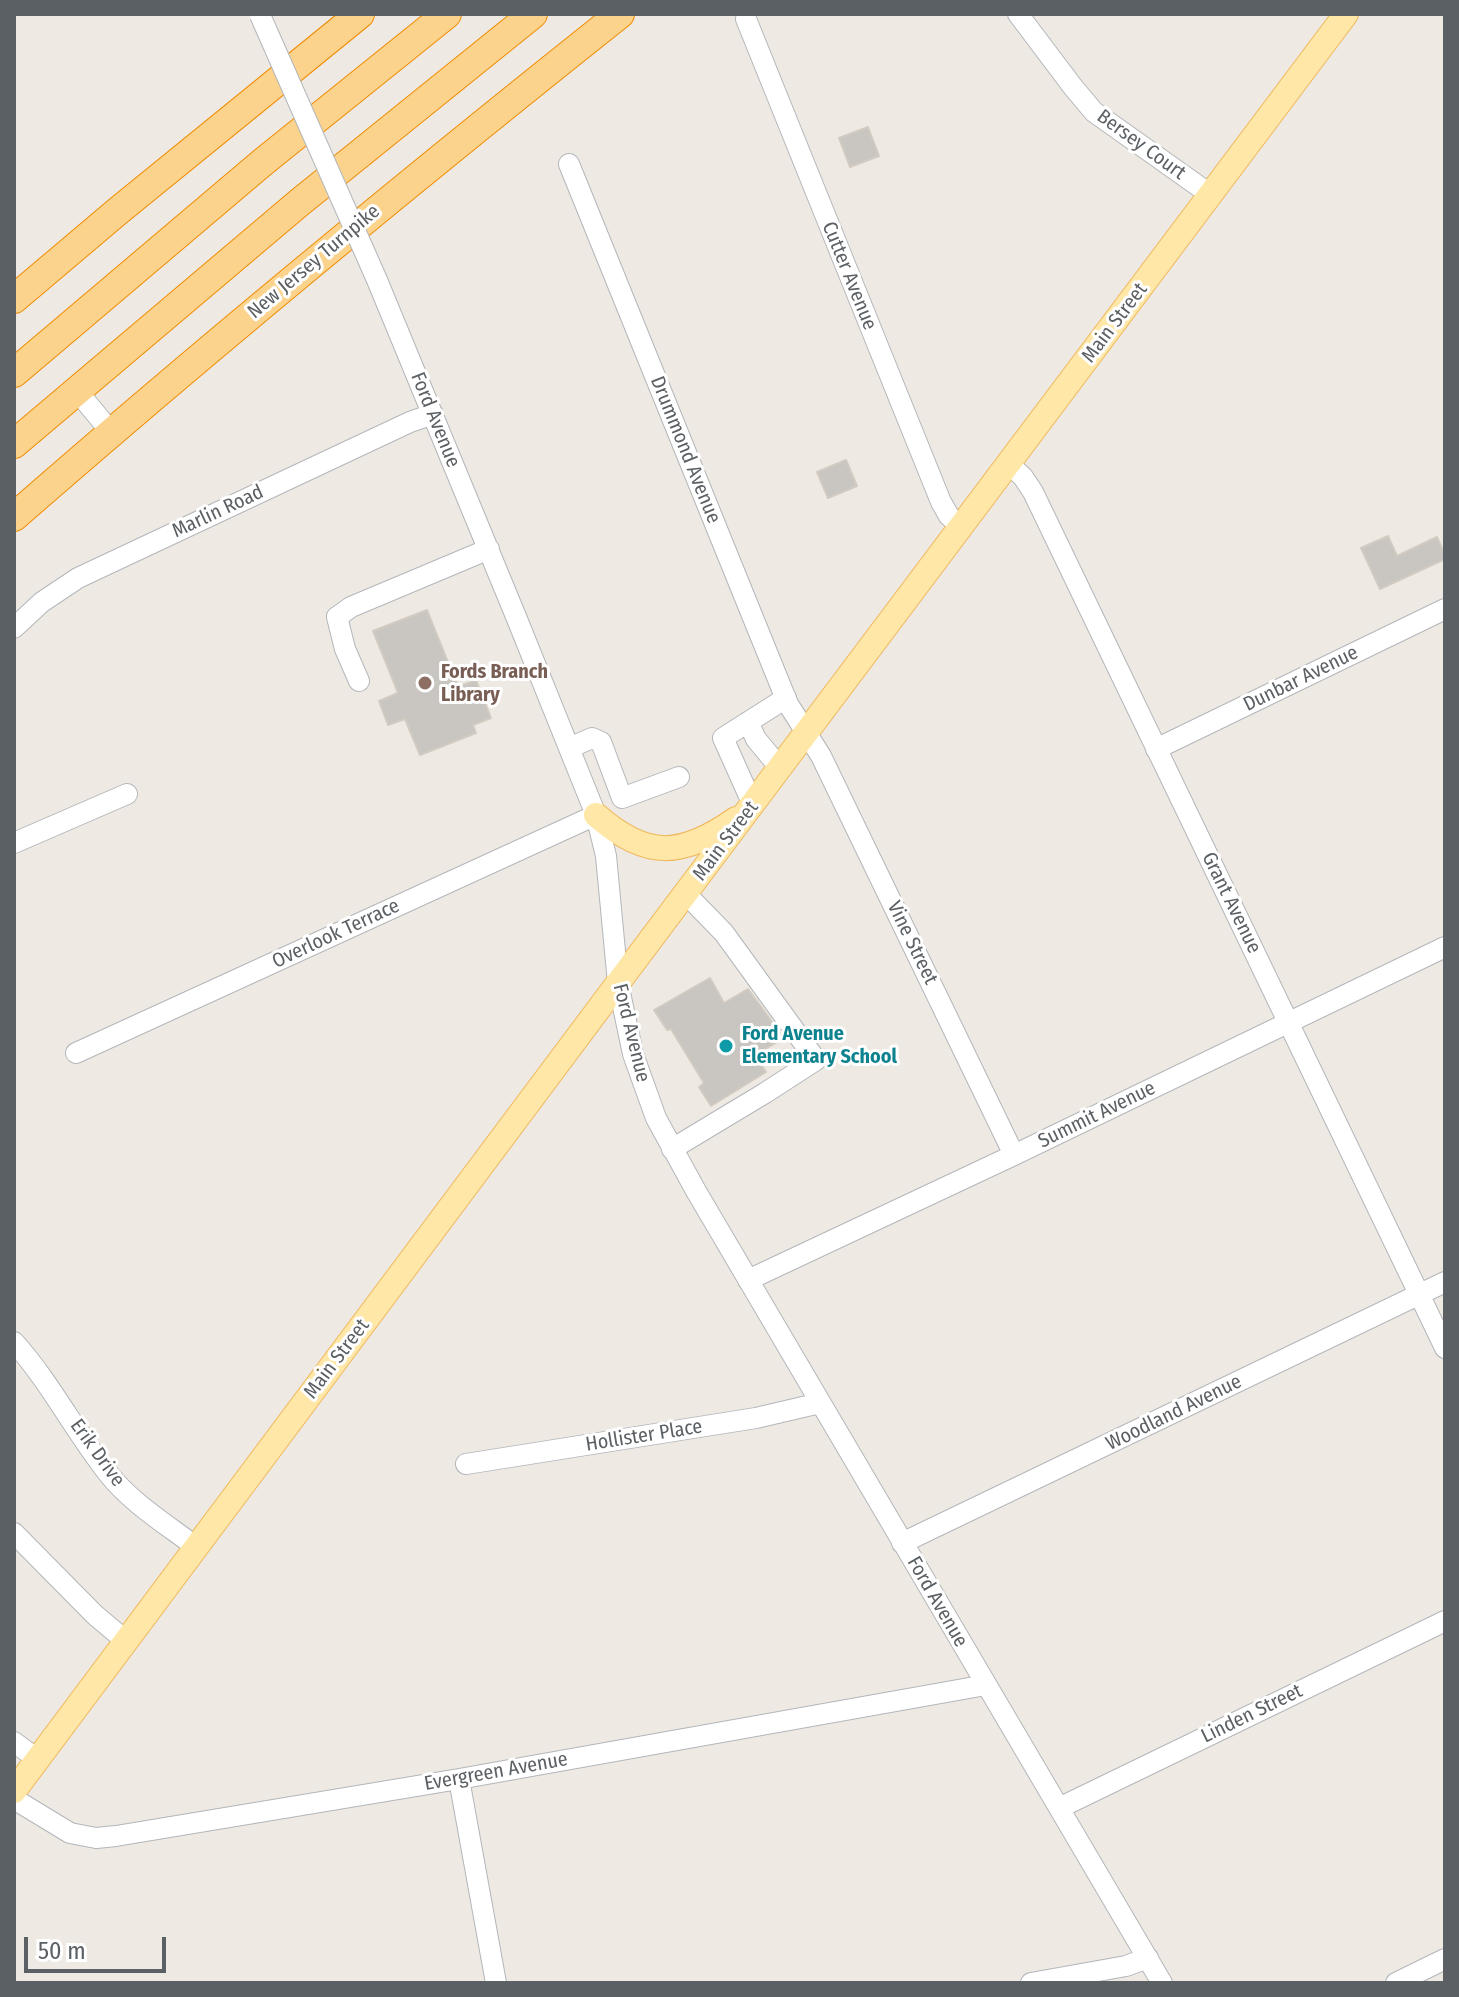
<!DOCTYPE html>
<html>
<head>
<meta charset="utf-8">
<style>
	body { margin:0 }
	#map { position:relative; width:1459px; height:1997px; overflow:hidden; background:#eeeae3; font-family:"Fira Sans Condensed",sans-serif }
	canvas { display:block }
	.frame { position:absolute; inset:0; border:16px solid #5b6064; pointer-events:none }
	.scale { position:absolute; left:24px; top:1937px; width:142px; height:36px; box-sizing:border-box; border:4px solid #5b6064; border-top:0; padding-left:10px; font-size:24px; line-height:28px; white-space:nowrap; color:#5b6064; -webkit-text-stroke:6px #fff; paint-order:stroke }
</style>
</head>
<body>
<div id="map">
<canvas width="1459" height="1997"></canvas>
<div class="frame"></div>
<div class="scale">50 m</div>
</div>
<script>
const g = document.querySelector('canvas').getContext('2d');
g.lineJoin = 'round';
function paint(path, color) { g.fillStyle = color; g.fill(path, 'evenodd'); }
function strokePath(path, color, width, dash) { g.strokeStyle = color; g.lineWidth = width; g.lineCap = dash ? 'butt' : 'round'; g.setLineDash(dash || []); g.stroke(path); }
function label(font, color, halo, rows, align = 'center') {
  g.font = font + ' "Fira Sans Condensed",sans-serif'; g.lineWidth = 6; g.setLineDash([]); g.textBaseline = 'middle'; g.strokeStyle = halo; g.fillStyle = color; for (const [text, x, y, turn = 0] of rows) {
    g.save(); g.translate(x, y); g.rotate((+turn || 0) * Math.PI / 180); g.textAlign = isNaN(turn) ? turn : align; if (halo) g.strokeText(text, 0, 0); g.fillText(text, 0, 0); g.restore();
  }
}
const building = new Path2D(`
	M868 127 879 156 850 167 839 138Z
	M846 460 857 486 828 498 817 472Z
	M1388 536 1397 556 1437 537 1445 555V559L1380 589 1361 548Z
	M427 610 458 687 476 680 491 718 473 725 476 733 420 755 405 719 388 725 379 701 398 693 373 631Z
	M710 978 724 1003 748 989 784 1038 755 1055 766 1072 711 1106 699 1087 704 1083 671 1029 667 1030 654 1010Z`);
paint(building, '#c9c5c0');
strokePath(building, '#d2cbc1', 2);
const minor = new Path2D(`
	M1018 14 1073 87 1094 112 1211 195
	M746 19 941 502 949 516 961 527
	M569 164 788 704 821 756 1014 1155
	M377 280 517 619 596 815 606 856 618 983 633 1054 656 1118 696 1191 1162 1983
	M77 391 111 432
	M1009 464 1023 477 1033 492 1445 1348
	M14 628 42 602 78 578 410 422 433 414
	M359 681 345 649 337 617 351 607 489 549
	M748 722 756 739 780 768
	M569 748 592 738 601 742 622 798 679 777
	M1156 749 1445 609
	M753 805 723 738 786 698
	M14 843 127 794
	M76 1053 596 815
	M672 1149 765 1093 816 1060 724 933 686 894
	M748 1280 1014 1155 1445 947
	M14 1342C50 1382 74 1430 107 1472 131 1503 166 1524 196 1547
	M466 1464 756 1418 820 1403
	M14 1533 95 1615 126 1641
	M902 1543 1445 1282
	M14 1742 37 1759
	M459 1779 496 1983
	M14 1799 70 1833 96 1838 116 1836 459 1779 986 1685
	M1059 1808 1445 1621
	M1031 1983 1126 1966 1148 1958
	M1396 1983 1445 1959`);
const major = new Path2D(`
	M596 815C647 860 682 857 736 819
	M14 1791 618 983 1346 14`);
const highway = new Path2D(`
	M14 299 118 211 360 14
	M14 373 263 162 447 14
	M14 444 300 202 533 14
	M14 517C212 344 414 178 620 14`);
strokePath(minor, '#b3b6ba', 22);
strokePath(major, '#f0b659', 26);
strokePath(highway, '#ef8b02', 30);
strokePath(minor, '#fff', 20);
strokePath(major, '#fee7a7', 24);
strokePath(highway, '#fcd38c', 28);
const minorBridge = new Path2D(`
	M260 15 377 280`);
strokePath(minorBridge, '#b3b6ba', 22, []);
strokePath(minorBridge, '#fff', 20);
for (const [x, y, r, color] of [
	[425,683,8,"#8d6e63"],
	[726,1046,8,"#0f9aa8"]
]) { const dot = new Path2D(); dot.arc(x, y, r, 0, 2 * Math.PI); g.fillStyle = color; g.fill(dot); strokePath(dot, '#fff', 3); }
label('20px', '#5b6064', '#fff', [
	["Bersey Court",1141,145,36],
	["New Jersey Turnpike",314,262,-40],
	["Cutter Avenue",849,276,68],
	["Main Street",1115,323,-53],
	["Ford Avenue",435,420,68],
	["Drummond Avenue",685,450,68],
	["Marlin Road",218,512,-25],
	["Dunbar Avenue",1301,679,-26],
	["Main Street",726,841,-53],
	["Grant Avenue",1231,903,64],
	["Overlook Terrace",336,934,-25],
	["Vine Street",912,943,64],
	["Ford Avenue",631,1033,76],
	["Summit Avenue",1097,1115,-26],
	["Main Street",337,1359,-53],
	["Woodland Avenue",1174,1413,-26],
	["Hollister Place",644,1436,-9],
	["Erik Drive",97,1453,54],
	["Ford Avenue",937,1602,60],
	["Linden Street",1252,1714,-26],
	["Evergreen Avenue",496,1772,-10]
]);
label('bold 20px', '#785e54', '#fff', [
	["Fords Branch",441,672],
	["Library",441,695]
], 'left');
label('bold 20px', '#0d838f', '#fff', [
	["Ford Avenue",742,1034],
	["Elementary School",742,1057]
], 'left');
</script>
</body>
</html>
